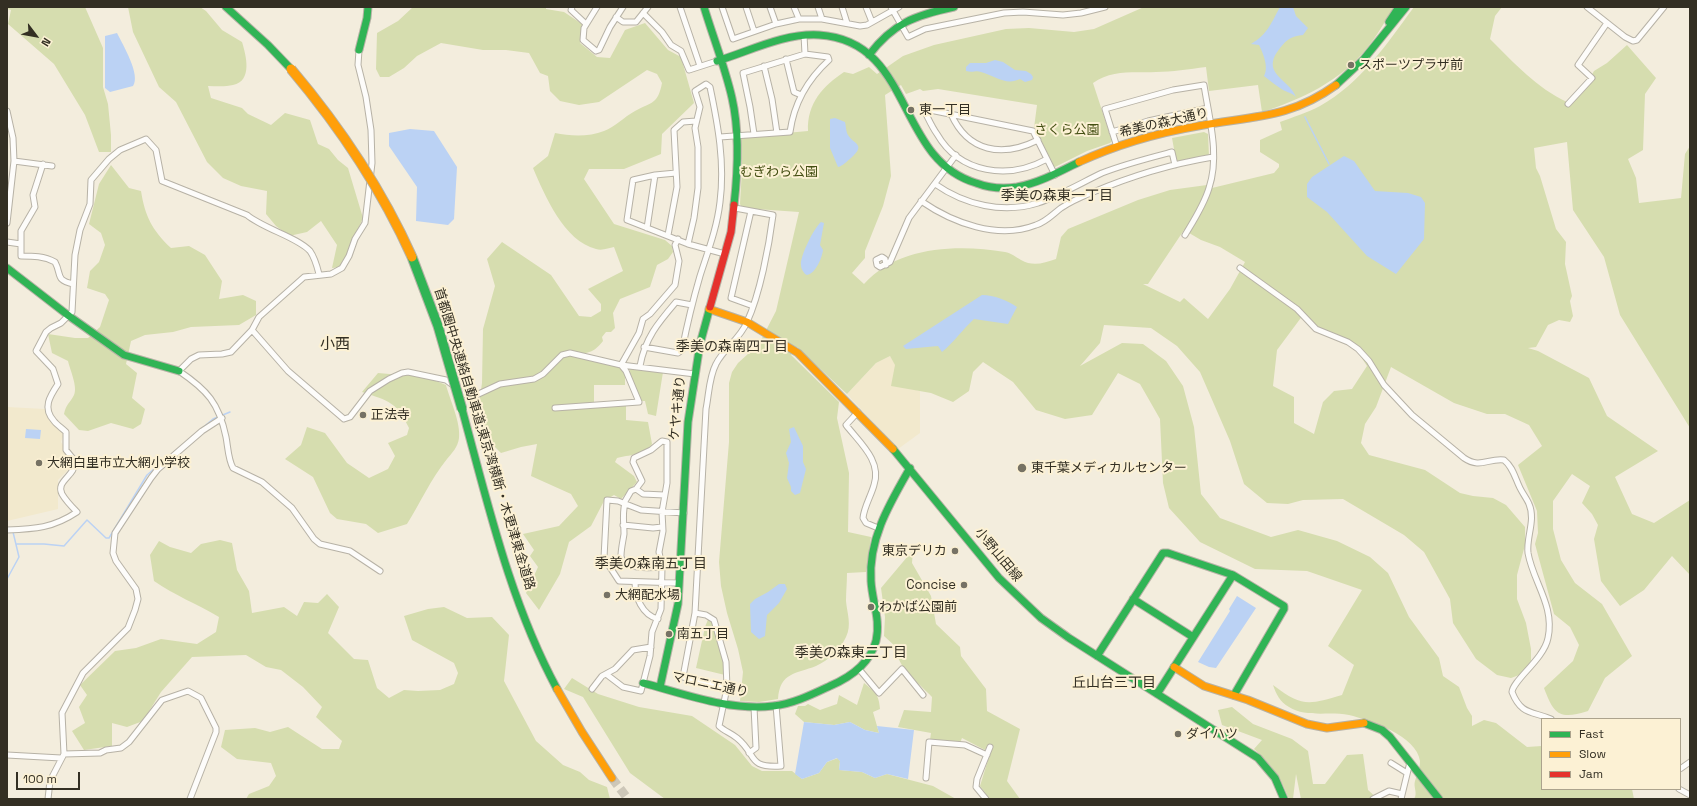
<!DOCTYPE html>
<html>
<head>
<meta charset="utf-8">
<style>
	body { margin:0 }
	#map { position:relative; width:1697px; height:806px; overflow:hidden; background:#f3eddd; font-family:"Space Grotesk",sans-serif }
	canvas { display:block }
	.frame { position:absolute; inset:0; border:8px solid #332f23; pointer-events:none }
	.legend { position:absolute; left:1541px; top:718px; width:140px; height:72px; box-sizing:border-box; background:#fcf1d4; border:1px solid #aca38d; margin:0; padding:5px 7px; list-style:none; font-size:12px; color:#332f23 }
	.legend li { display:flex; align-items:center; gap:8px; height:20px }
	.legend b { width:20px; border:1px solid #aca38d }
	.north { position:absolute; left:16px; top:16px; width:40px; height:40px; -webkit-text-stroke:3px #fcf1d4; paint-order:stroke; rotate:122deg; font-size:11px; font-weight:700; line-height:16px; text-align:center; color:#332f23 }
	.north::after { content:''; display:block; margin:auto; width:14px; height:18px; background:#332f23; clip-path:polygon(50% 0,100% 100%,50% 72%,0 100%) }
	.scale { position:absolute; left:16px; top:772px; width:64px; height:18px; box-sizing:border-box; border:2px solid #332f23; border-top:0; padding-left:5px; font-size:12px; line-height:14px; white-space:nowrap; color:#332f23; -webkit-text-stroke:3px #fcf1d4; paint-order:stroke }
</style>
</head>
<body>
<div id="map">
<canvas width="1697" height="806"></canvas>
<div class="frame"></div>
<ul class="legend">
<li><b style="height:5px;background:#30b455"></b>Fast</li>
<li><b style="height:5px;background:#ff9f0a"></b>Slow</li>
<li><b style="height:5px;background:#e5322d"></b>Jam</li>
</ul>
<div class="north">N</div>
<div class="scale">100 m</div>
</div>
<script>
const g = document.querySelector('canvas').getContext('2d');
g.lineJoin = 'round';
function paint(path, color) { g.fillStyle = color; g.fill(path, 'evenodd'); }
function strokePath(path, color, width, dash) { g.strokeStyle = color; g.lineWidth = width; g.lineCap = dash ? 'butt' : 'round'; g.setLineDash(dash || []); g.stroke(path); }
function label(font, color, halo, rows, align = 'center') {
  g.font = font + ' "Space Grotesk","Noto Sans JP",sans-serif'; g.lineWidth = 4; g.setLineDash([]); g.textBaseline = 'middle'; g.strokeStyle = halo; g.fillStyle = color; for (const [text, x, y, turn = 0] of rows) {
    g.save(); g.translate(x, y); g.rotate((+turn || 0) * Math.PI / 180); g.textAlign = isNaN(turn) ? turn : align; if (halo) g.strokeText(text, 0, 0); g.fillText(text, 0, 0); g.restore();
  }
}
paint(new Path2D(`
	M890 356 912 389 920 391V433L898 449 847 394 876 363Z
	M7 407 45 409 50 419 61 429 63 436 61 442 72 459V466L58 480V509L7 521Z`), '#f2e9cd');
paint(new Path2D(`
	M7 7H85L103 48V87L108 104 111 135V152H99L85 115 54 64 8 24 11 10 7 9Z
	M128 7H200L206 11 222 30 242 42C246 55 253 81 233 85 225 87 216 86 208 86L211 98 242 108 248 114 271 125 285 113 310 120 318 144 329 149 338 160 348 168 363 218 341 267 332 268 337 245 321 221 307 232 289 236 276 226 266 214 267 191 241 186 223 178 207 162 176 102 159 87 133 32Z
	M413 7H546V9L564 12 582 24 580 43 597 57 610 58 625 30 645 23 668 50 681 57 694 103 662 134 661 154 624 169H589L584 179 614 224 665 240 672 246 673 252 668 259 657 265 650 287 620 299 613 313 615 328 611 332H606L602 337 603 341C594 352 590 353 577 354L618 365 625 372V385H594V406L626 405V420L648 422 652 444C645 455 628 455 617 458L615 462 634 476 637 482 621 499 614 495 604 501 591 526 569 542 560 574 539 610 526 593 538 567 530 556 534 550 523 534 559 526 578 506 571 494 531 476 537 444 521 447 501 453 490 442 482 422 479 404 482 383 483 329 495 286 487 259 502 242 551 275 579 316 591 317 601 311V304L588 289 623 271 614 247C609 248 602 251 596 249 564 241 545 196 533 168L548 156 555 133C570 136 589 137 604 131 615 127 624 117 635 111 652 102 658 104 662 83L657 74 647 70 599 102 579 105 560 101 550 91 548 76 540 73 529 53 506 50H483L441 43 417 56 404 68 389 77H380L376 69 377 33 398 21Z
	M1144 7H1394C1385 21 1377 36 1367 48 1341 81 1300 100 1262 112L1258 85 1209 91 1206 67C1189 69 1172 72 1156 72 1134 73 1112 69 1093 83L1112 141 1110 143 1087 151 1055 167 1053 166 1034 128 1037 105 938 89 923 91 920 89 906 94 901 85 885 95 891 176 883 206 865 251V258L852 273 864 284C898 246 958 244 1005 252 1011 253 1016 257 1021 260 1033 267 1044 263 1056 259L1061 237 1068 229 1138 200 1170 190 1207 185V188H1212L1274 173 1279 167V164L1260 152V140L1282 130 1280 122C1293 117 1307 113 1320 106 1361 83 1386 45 1414 7H1502L1495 16 1490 39C1514 63 1537 88 1567 102L1587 83 1594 71 1607 63 1627 45 1656 78 1645 94 1643 150 1628 159 1636 178 1639 203 1681 198 1685 154 1690 146V428L1620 315 1604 257 1573 210 1567 142 1534 148 1536 168 1540 176 1556 229 1566 242 1565 264 1572 296 1570 301 1573 316 1570 322 1559 320 1548 325 1536 347 1528 348 1538 351 1589 378 1607 416 1658 451 1615 477 1632 514 1654 523 1690 500V575L1672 556 1644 590 1620 606 1601 581 1594 539 1598 525 1592 514 1582 503 1590 486 1572 474 1553 501V529L1561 560 1575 583 1602 604 1632 656 1605 678 1588 711C1560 720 1554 715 1544 688L1573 661 1579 645 1570 627 1554 614 1535 544 1538 533 1537 511 1518 465 1542 446 1529 425 1505 414H1487L1454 403 1391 367 1376 407 1365 424 1361 443 1369 455 1425 470 1460 493 1473 496 1493 498 1506 505 1525 527V545L1517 575V599L1526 623 1531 649V661L1522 674 1511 678 1497 675 1476 659 1453 623 1450 599 1424 552 1404 535 1343 499 1303 500 1288 504 1267 503 1244 484 1230 441 1200 372 1177 346 1151 328 1104 325 1100 343 1080 366 1122 343 1143 344 1166 361 1183 386 1194 427 1201 494 1220 518 1271 537 1298 530 1337 541 1370 557 1388 573 1409 617 1439 658 1443 676 1459 687 1467 708 1472 716V726L1484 720 1496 723 1527 747 1542 746V789H1632L1634 799H1414C1418 793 1413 787 1415 781 1417 774 1420 770 1420 761 1417 736 1370 720 1349 715 1329 711 1306 718 1289 707 1280 702 1276 694 1273 685 1302 707 1308 705 1342 695L1354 665 1328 646 1362 590 1307 571 1255 569 1200 542 1169 508 1163 483 1160 419 1140 384 1118 373 1092 415 1065 419 1036 410 1013 382 983 362 973 372 969 391 953 402 931 393 891 386 895 365 890 356 876 363 847 394 797 347 791 355 839 402 837 418 849 473 848 532 871 537 866 572 847 573C847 582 846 592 846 601 847 613 852 625 846 637 840 650 829 660 816 666 796 674 780 672 778 699L759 702 740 701 743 672 738 649 727 613 721 586 719 562 729 442V383L732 372 738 363 759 344 776 311 799 212 742 208 740 204 742 169 741 141 742 137 808 131C807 103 823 86 844 72L853 74 869 67 877 74 903 56 934 45 1006 29 1029 28 1074 32 1094 29ZM1184 230 1201 240 1220 247 1245 262 1230 289 1208 319 1184 298 1180 302 1143 284H1148ZM1303 315 1320 330 1354 346 1367 366 1352 389 1334 391 1323 402 1314 434 1294 423V397L1273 386 1277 350Z
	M1204 132 1208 134 1209 156 1178 161 1176 160 1172 138Z
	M111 165 129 188 141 191C145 216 152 230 171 248L189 246 205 255 222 281 219 299 243 295 256 301V315L239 325 191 327 173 332 145 335 131 341 126 364 137 373 132 398 145 409 141 424 133 429 111 423 88 431 79 430 64 414C66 404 70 403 74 395 78 387 70 370 68 361L52 353 48 334 75 338H88L100 327 109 300 105 294 87 288 90 271 99 262 105 245 101 233 89 224 99 184Z
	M631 367 663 372 656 416 648 414 645 401H641L629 373Z
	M378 373 401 375 416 373 446 385C450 400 461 423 459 438 458 447 452 453 447 459 430 480 421 502 407 524L378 533 366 524 337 519 330 513 313 477 285 459 301 445 307 427 325 433 347 463 369 478 388 469 395 456 388 443 407 435 409 428C397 402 389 401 362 392Z
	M220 540 232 543 237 570 249 591 252 613 284 607 297 616 304 602 318 603 327 594 339 607 328 633 354 659 368 660 377 688 389 698 404 690 418 691 440 690 454 684 458 673 454 663 412 640 404 616 428 609 444 607 467 618 492 617 509 635 504 681 536 741 563 765 580 772 589 780 607 787 610 799H246L249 794 269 786 276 776 271 763 237 759 221 747 225 730 255 728 270 732 288 727 322 749H339L342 741 316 717 322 707 303 687 281 670 266 667 246 655 192 657 161 692 143 721 127 727 112 723V746L84 750 72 731 85 723 79 707 87 695 80 685 115 651 136 648 161 639 197 644 216 632 219 617C197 604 174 595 154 581L150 555 159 541 170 547 191 553 201 544Z
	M913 550 912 563 931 596 936 624 960 647 961 656 986 689 987 711 1020 729 1007 781 1020 799H990L980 786 992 747 988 745 985 750 962 738 960 743 930 740 931 733 898 727 904 710 931 712 932 697C919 683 896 667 896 647L884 636 885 617 881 588Z
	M709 617C718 626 724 663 725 675L696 668 705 627Z
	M572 678 598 694 639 707 692 716 735 745 752 766 762 771H792L802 779 819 773 827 762 838 758 840 761 839 770 862 772 875 778 887 774 933 786 956 799H665L630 773 583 697 564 689Z
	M864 683C875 692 879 694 880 709L873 712 879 733 865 730 850 722 834 725 804 722 795 714 798 706H805L808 704 820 710 837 704 839 695 857 705Z
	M1232 707 1253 724 1292 739 1308 751 1313 784H1325L1347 755 1363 754 1368 790 1378 799H1301L1296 774 1293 799H1289C1280 775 1272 766 1254 749L1262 740 1222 725 1218 710Z`), '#d6ddaf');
paint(new Path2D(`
	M1280 7H1293L1296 16 1308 28 1303 35C1292 36 1287 39 1280 48 1259 74 1290 79 1296 97 1291 92 1285 92 1280 88 1274 84 1269 80 1264 76 1269 67 1263 53 1259 45L1251 44C1268 34 1271 23 1280 7Z
	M117 33C123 45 141 75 133 86L110 92 105 88V36Z
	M995 60 1003 62 1015 70 1026 71 1031 74 1033 77 1032 80 1025 82 1020 79C1006 86 995 76 981 72 976 70 973 73 966 71V67L970 63H986Z
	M835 118 845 122C846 126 846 132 848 135 853 144 867 144 851 158 847 161 843 166 838 167L830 148V119Z
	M410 129 434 131 457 167 454 219 448 225 416 221 417 187 389 146V133Z
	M1344 156 1354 161 1375 191 1408 193 1421 197 1425 203 1424 239 1396 274 1367 256 1327 212 1307 197V184L1312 177Z
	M821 222 824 223 820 245 823 250C822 258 816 273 807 275L805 274C803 271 801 269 801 265 800 256 814 228 821 222Z
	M982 295C994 295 1007 300 1017 307L1008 324 974 319C962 330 955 341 942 352L938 346 906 349 903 346Z
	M794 427 803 446V462L806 469 800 493 795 495 791 491V487L787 478 789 463 786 453 791 442 789 429Z
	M26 429 41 430 40 439 25 438Z
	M779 584H785L787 589 779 603 767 615 765 636 759 639 751 632 750 604 755 599 768 592Z
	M1237 596 1256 608 1216 668 1209 667 1198 662 1230 611 1229 609Z
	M804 722 834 725 850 722 865 730 879 733 877 726 914 730 908 779 887 774 875 778 862 772 839 770 840 761 837 758 827 762 819 773 802 779 795 774Z`), '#bbd2f4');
strokePath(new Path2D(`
	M1305 117 1329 164
	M17 544H44L64 546 87 520 106 538H109L147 475 213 419 230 412
	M7 579 19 557 13 532`), '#bbd2f4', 1.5);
strokePath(new Path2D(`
	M612 778 628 799`), '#cdc7b8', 9, [9, 4.5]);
const street = new Path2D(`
	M572 7 571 10 586 24
	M597 7 584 28 583 40 596 51 599 50 610 27 623 7
	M680 7 700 66
	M722 7 733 39 776 24 799 19H822L860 26 867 25 899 7
	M746 7 754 31
	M770 7 776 24
	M794 7 799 19
	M818 7 822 19
	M842 7 847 23
	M866 7 872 22
	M891 7 908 37 925 29 1004 13 1023 12 1063 15 1081 13 1105 7
	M1587 7 1625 37 1633 41 1637 40 1664 7
	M643 13 662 32 671 45 681 51 689 70 717 61
	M616 17 623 22H636L648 7
	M804 35 805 54
	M359 50 358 65 366 97 371 130 372 163 365 223 355 239 349 256 342 268 331 274 304 277 259 317 252 330 231 352 222 354 199 355 191 359 179 371C207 390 219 403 226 437 228 447 228 459 233 468L262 482 292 508 314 539 320 544 350 551 380 571
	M786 59 794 92 801 95
	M764 66 772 99 777 133
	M1568 104 1592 78 1578 65 1607 23
	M7 111 13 138 14 161 7 223
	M951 114C968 152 1002 158 1038 140
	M1112 132 1148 121 1208 108
	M720 137 790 132C794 103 807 80 829 60L828 57 805 54 743 73 750 107 754 134
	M1117 147 1105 109 1173 90 1204 85C1209 118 1220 155 1209 188 1204 205 1194 220 1185 235
	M1047 159C1009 180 960 174 937 134 932 127 929 120 925 112L930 110 1033 131 1055 175
	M14 161 52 166
	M43 164 33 195 35 207 21 231V256C33 256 44 256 55 262 62 275 55 280 73 284
	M676 173 655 175 633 180 627 220 688 244 725 254
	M935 184C965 205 1003 214 1038 203 1061 195 1081 183 1102 173 1125 164 1149 158 1172 152L1175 165
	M921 201C953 223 998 240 1036 225 1046 222 1053 214 1061 208 1070 202 1081 197 1091 193 1131 176 1171 164 1213 157
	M751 211 731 298 753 306
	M647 228 655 175
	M668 235 677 187 674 130 683 122 696 121
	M7 242 21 244
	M886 265 885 259 882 257 876 260 877 265 880 267 890 262 909 218 956 155
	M1240 268 1297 309 1316 329 1348 342 1358 349 1369 361 1384 385 1412 415 1464 458C1480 469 1488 458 1504 460 1513 467 1515 478 1520 488 1523 494 1527 499 1529 504 1536 520 1526 537 1528 553 1533 582 1555 606 1548 638 1544 659 1513 680 1512 692 1521 715 1532 711 1551 719
	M252 330 288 371 344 419 350 417 370 391 389 379 402 373 408 372 446 380 470 398 500 384 534 379 543 374 562 355 570 353 621 365 695 374
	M644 347 678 353 682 350C687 325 693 300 700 276 708 251 717 228 720 202 725 163 718 125 710 87L706 84 695 91 700 107 695 128 698 147V188L694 218 688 244
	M640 366C645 338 658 323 676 302L692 305
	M555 408 639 402 626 371 621 365 639 333 643 319 650 314 675 285 679 261 675 245 678 239
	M858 412 846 425C860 443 882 461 874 485 871 496 864 507 863 518L866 523 878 528
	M636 489 643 494 664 495
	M625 503C622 514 624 523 624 534 623 541 621 549 621 556 622 570 651 568 662 567
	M623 525 653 528 662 527
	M7 530C35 529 53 528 77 512 72 507 66 501 62 494 55 481 76 476 75 461L66 450V432C62 428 57 425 54 421 42 408 50 396 58 384L53 369 36 351 46 332 51 328 61 323 72 312 75 255 80 230 90 204 91 180 109 159 120 150 146 139 156 150 162 181 247 215C264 229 297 237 310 251 315 258 317 266 319 274
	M635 582C635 597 642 615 658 619
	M679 583 619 581 604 558 607 500 618 501 641 510 684 513
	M695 613 706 615 714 620 726 662 727 688 719 726C724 731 731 733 737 738 758 755 746 768 781 766L776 705
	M859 669 879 693 902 669 923 695
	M606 674 623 687 641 691 650 656 652 632 661 609 662 567 659 552 663 531 662 512 667 483V442L662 441 651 450 634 458 633 462 642 481 636 489 631 491 624 503
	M727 688 683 677 695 613 706 409C709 394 709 377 716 364 724 348 740 339 747 322 760 294 769 246 773 215L735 208
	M592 689 602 676 615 669 633 650 651 647
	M749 753 756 748 754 707
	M64 754 100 753 106 750 121 748 129 742 162 700 188 691 201 698 216 728V732L190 799
	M7 755 61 758
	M1391 763 1407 773
	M1680 769 1690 762
	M926 778 929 742 965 745 987 755
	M1679 789 1690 795
	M48 799 50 781 64 754 62 713 83 673 128 628 135 610 138 599 136 589 116 561 113 553 115 533 151 478 158 469 202 431 222 418
	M986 799 976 787 977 779 990 747
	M1373 799 1389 791 1402 794
	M1401 799 1410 762`);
const fast = new Path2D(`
	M226 7 268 45 291 69
	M704 7C713 37 725 67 732 98 740 133 738 170 734 205
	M1389 22 1399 7
	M359 50 367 18 368 7
	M869 55C893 23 916 15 954 7
	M717 61C750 51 784 33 819 35 914 41 895 159 976 183 989 188 1003 189 1017 187 1039 183 1059 172 1079 162
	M1336 85 1363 60 1406 7
	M7 268 69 316 124 355 179 371
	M462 409C488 504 510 602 557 689
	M893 449 999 578 1041 618 1069 638 1258 758 1275 778 1284 799
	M1133 599 1193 637
	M1097 656 1163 553H1168L1233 575 1284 606V609L1234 695
	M643 683C685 694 729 711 773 706 793 704 813 694 830 686 851 677 870 663 876 641 881 620 872 601 871 581 868 539 890 503 910 468
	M660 687 678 604 688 422 700 344 710 307
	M1157 694 1233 575
	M1364 723 1382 730 1390 737 1439 799`);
const slow = new Path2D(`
	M1079 162C1116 145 1157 133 1198 126 1252 116 1289 119 1336 85
	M709 309 747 322 798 353 893 449
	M1174 667 1204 686 1248 700 1307 724 1327 728 1364 723
	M557 689 582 732 612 778`);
const jam = new Path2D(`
	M710 307 731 232 734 205`);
strokePath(street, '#b7b2a6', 7);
strokePath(fast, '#b7b2a6', 9);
strokePath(slow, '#b7b2a6', 9);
strokePath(jam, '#b7b2a6', 9);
strokePath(street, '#fdfcfa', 5);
strokePath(fast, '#30b455', 7);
strokePath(slow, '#ff9f0a', 7);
strokePath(jam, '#e5322d', 7);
const fastBridge = new Path2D(`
	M412 257 438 326 462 409`);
const slowBridge = new Path2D(`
	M291 69C340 127 381 188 412 257`);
strokePath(fastBridge, '#b7b2a6', 11, []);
strokePath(slowBridge, '#b7b2a6', 11, []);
strokePath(fastBridge, '#30b455', 9);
strokePath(slowBridge, '#ff9f0a', 9);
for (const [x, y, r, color] of [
	[1351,65,4,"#767264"],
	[911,110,4,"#767264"],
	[363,415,4,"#767264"],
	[39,463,4,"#767264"],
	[1022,468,5,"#767264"],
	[955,551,4,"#767264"],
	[964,585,4,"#767264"],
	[607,595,4,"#767264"],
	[871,607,4,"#767264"],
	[669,634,4,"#767264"],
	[1178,734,4,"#767264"]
]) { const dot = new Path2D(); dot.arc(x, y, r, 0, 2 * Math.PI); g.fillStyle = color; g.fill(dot); strokePath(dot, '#fcf1d4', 1.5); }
label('13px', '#332f23', '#fcf1d4', [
	["スポーツプラザ前",1359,65],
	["東一丁目",919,110],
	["正法寺",371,415],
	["大網白里市立大網小学校",47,463],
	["東千葉メディカルセンター",1031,468],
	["東京デリカ",947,551,"right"],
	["Concise",956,585,"right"],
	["大網配水場",615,595],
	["わかば公園前",879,607],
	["南五丁目",677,634],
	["ダイハツ",1186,734]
], 'left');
label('13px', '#332f23', '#fcf1d4', [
	["希美の森大通り",1164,123,-13],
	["ケヤキ通り",678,408,-84],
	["首都圏中央連絡自動車道;東京湾横断・木更津東金道路",484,439,73],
	["小野山田線",998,555,50],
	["マロニエ通り",710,685,12]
]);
label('13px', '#444f13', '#fcf1d4', [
	["さくら公園",1067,130],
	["むぎわら公園",779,172]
]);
label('14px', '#332f23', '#fcf1d4', [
	["季美の森東一丁目",1057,196],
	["季美の森南四丁目",732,347],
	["季美の森南五丁目",651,564],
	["季美の森東二丁目",851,653],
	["丘山台三丁目",1114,683]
]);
label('15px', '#332f23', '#fcf1d4', [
	["小西",335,345]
]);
</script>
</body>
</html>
